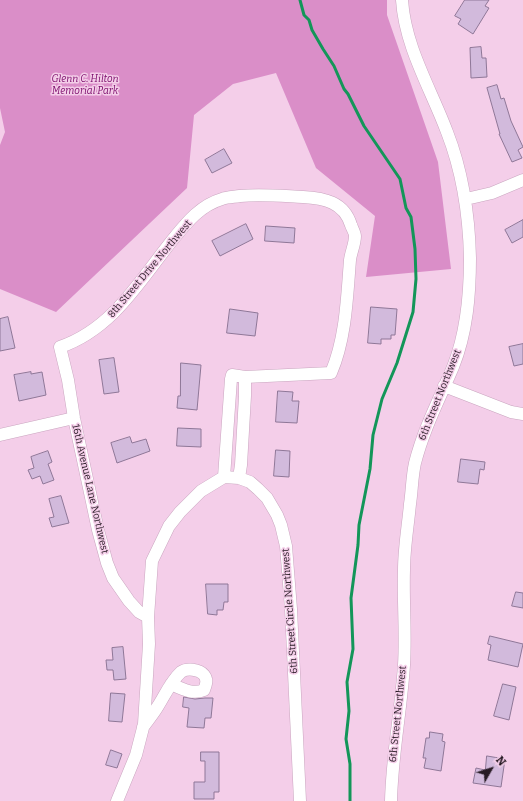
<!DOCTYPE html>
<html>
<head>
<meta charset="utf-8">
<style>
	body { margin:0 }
	#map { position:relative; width:523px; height:801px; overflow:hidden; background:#f4cee9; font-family:Bitter,serif }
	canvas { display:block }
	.north { position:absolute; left:471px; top:749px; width:40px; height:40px; -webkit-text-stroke:3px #f4cee9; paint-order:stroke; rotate:51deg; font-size:11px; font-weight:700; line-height:16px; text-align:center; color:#271a24 }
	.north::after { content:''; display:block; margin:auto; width:14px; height:18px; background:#271a24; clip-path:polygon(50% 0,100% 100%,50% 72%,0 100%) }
</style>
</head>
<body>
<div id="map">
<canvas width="523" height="801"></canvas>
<div class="north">N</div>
</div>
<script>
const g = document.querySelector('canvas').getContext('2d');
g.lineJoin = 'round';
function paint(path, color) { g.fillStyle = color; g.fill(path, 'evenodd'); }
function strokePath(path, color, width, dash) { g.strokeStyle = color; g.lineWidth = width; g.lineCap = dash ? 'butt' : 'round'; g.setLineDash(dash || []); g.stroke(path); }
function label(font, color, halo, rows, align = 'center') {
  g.font = font + ' Bitter,serif'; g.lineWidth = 3; g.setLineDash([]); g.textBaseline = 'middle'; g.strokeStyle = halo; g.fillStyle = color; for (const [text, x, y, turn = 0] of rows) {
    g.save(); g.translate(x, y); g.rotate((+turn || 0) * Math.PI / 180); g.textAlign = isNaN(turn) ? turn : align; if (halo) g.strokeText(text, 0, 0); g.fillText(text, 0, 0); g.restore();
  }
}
paint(new Path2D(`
	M0 0H387V15L438 162 451 269 366 277 375 216 316 168 276 73 233 84 194 115 187 188 56 312 0 289V145L5 132 0 108Z`), '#da8ec8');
strokePath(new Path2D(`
	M300 0 304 15 309 20 312 30 323 49 334 66 344 89 348 94 364 126 400 179 406 208 411 217 415 249 416 279 413 312 397 363 382 399 373 435 370 469 359 525 358 545 351 598 353 649 347 682 349 711 346 739 350 764V801`), '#139659', 3);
const building = new Path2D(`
	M465 0H489L485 6 489 8 473 34 458 24 461 19 455 16Z
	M481 47 482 58H486L487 77 471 78 470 48Z
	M497 85 501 99 504 98 511 121 523 147 518 150 522 158 512 162 499 134H500L487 88Z
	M224 149 232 163 212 173 205 160Z
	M523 220V237L512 243 505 230Z
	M246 224 253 239 220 256 212 241Z
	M266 226 295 228 294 243 265 241Z
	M371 307 397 309 395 335H391V339H381V344L368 343Z
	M230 309 258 313 255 336 227 333Z
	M8 317 15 348 0 351V319Z
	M523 344V364L514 366 509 347Z
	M114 358 119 392 104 394 99 360Z
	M181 363 201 365 197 410 177 408 178 396H180Z
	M31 372V374L42 372 46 395 19 401 14 375Z
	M278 391 293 392 292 401H299L297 423 276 422Z
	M178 428 201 429V447L177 446Z
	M130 437 132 443 146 439 150 451 117 463 111 443Z
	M276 450 290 451 289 477 274 476Z
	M48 451 52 462 48 464 54 480 43 484 40 476 32 479 28 470 34 468 31 457Z
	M461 459 485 462 484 470 480 469 478 484 458 482Z
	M61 496 69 523 52 527 49 518 54 517 49 499Z
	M206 584H228V602H224L223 610H217V615L208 614Z
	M516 592 523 593V608L512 606Z
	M490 636 523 644 518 667 488 660 491 645 488 644Z
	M123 647 126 679 114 680 113 670H107L106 660H113L112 648Z
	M503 684 516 687 509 720 494 716Z
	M111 693 125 694 122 722 109 721Z
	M184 697 195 699 205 698H213L211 718H205L204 728 187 727 189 708 183 707Z
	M430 732 443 734 442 741 445 742 441 771 424 768 426 758H423L426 738H429Z
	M111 750 122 754 117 768 106 765Z
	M201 752H219V792H214V799H194V782H205V761H201Z
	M487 756 505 759 501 787 473 783 476 768 485 770Z`);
paint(building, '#d2badc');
strokePath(building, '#8e7797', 1);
const minor = new Path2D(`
	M466 199 492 193 523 180
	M444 386 511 412 523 414
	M0 435 74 418
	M224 477 231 379 232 375 245 377V396L241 465 239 478
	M148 617 139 612 129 601 113 578 107 563 98 530 74 418 68 380 60 347C113 329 140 280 174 238 187 222 201 205 222 199 227 197 234 197 240 196 261 194 282 196 303 197 324 198 344 202 351 225 352 228 355 233 355 236 355 244 351 252 350 260 347 297 346 338 331 373L245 377
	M143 727C148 720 154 713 158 706 165 695 171 681 181 672 187 668 199 669 204 675 208 680 206 685 204 690 193 695 182 689 171 684
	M117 801 136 755 144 724 149 644 148 617 152 561 169 526 180 512 201 491 224 477 239 478 250 482 258 489 267 498 277 515 281 525 286 546 291 609 300 801
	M391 801C392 755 401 711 404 665 406 634 403 602 404 570 404 548 408 526 410 504 412 491 412 476 415 463 424 428 439 400 453 367 467 332 470 295 470 258 469 214 463 173 447 132 431 89 405 47 402 0`);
strokePath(minor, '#c9a5bf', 13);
strokePath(minor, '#fff', 12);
label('italic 10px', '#790869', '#f4cee9', [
	["Glenn C. Hilton",85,79],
	["Memorial Park",85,91]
]);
label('10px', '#271a24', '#f4cee9', [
	["8th Street Drive Northwest",150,269,-50],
	["6th Street Northwest",440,395,-68],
	["16th Avenue Lane Northwest",90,489,77],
	["6th Street Circle Northwest",290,611,-94],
	["6th Street Northwest",398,714,-84]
]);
</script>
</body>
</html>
